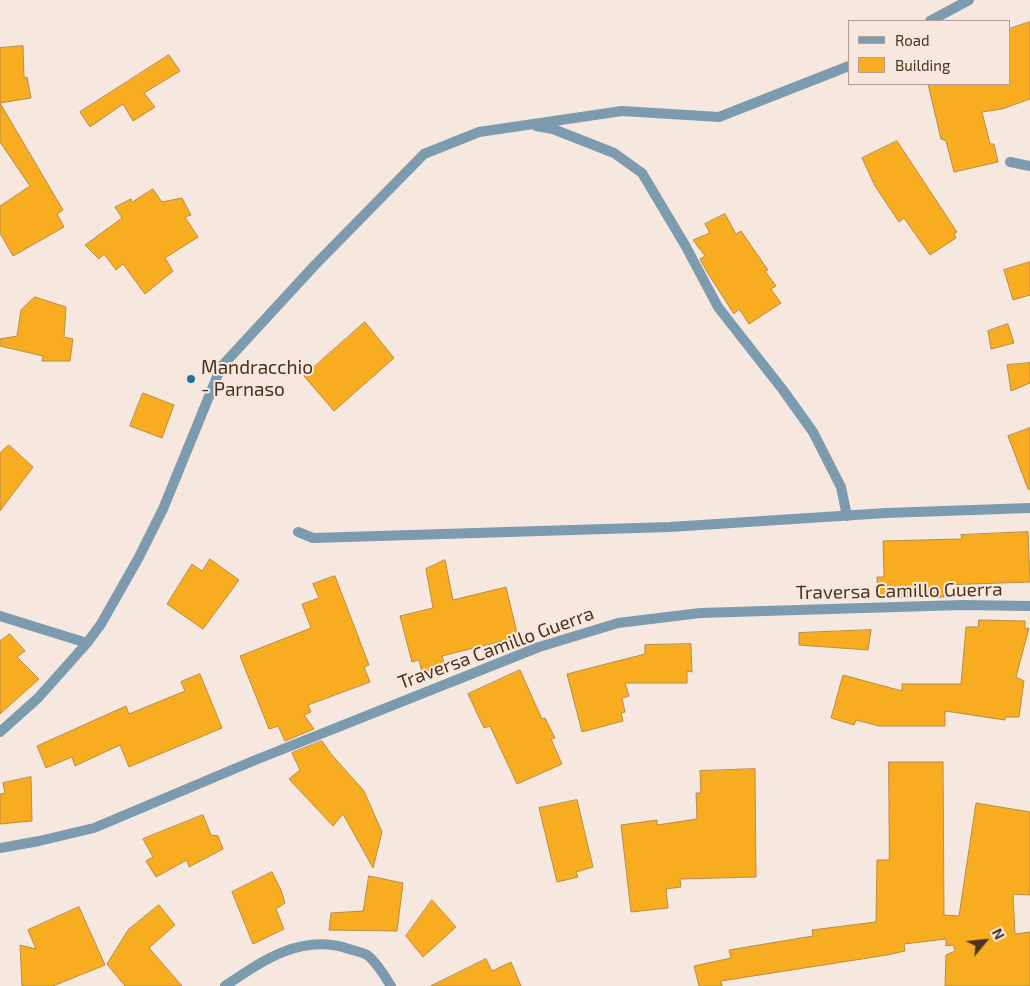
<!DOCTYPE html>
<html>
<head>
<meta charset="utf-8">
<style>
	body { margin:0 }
	#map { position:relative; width:1030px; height:986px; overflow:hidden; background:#f6e8de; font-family:"Exo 2",sans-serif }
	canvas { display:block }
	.legend { position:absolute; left:848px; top:20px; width:162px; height:65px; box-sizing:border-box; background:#f6e8de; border:1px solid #b29f91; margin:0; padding:6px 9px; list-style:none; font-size:15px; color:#4d321e }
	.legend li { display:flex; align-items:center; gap:10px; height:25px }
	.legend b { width:25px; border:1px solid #b29f91 }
	.north { position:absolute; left:960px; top:916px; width:50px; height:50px; -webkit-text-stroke:4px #f6e8de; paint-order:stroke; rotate:62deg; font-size:14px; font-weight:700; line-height:20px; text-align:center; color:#4d321e }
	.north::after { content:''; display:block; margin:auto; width:18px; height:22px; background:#4d321e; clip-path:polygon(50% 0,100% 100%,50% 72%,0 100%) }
</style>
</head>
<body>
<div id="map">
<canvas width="1030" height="986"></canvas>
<ul class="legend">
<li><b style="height:6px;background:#7c9bae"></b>Road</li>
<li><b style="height:14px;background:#f7ad1f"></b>Building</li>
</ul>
<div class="north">N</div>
</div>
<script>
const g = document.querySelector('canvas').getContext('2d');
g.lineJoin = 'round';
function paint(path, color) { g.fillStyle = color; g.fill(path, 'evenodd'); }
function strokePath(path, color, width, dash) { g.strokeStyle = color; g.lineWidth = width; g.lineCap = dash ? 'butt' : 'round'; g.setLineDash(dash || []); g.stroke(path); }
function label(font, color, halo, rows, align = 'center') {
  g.font = font + ' "Exo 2",sans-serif'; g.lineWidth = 4; g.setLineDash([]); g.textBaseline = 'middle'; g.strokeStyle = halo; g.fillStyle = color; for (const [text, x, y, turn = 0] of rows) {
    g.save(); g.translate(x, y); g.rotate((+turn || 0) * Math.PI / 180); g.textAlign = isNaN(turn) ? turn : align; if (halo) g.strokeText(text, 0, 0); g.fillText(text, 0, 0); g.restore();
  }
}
const building = new Path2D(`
	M1030 22V99L1002 109 982 112 990 144H994L998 162 954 172 946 141 941 139 928 84H1009V29Z
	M23 46 24 78 27 77 31 98 0 103 63 210 57 214 64 227 13 256 0 233V206L30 186 0 142V48Z
	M169 55 180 71 144 93 155 107 133 121 123 104 90 127 80 112Z
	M897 141 957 232 954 234 956 238 930 255 904 218 899 222 875 186 862 158Z
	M153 189 162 202 182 198 191 215 185 217 198 237 165 258 173 271 145 294 123 264 116 270 104 254 99 259 85 245 122 218 115 207 131 199 132 202Z
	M725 214 736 234 741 231 768 270 765 271 776 286 771 289 781 303 749 324 739 309 734 314 707 272 700 259 705 256 693 240 710 233 705 224Z
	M1030 262V295L1013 300 1004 270Z
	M35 297 66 307 64 337 73 339 70 361H42L43 356 0 346V339L17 336 21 310Z
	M365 322 394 358 334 411 304 376Z
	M1008 324 1014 343 991 349 988 331Z
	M1030 363V383L1011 391 1007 365Z
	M143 393 174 405 162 438 130 426Z
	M1030 428V489H1028L1008 436Z
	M9 445 33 467 0 511V453Z
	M1028 532 1030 582 944 585V597L878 598 877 577H884L883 541 962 539 961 535Z
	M210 559 239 580 203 629 167 604 192 564 202 571Z
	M445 560 453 600 506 587 518 637 442 656 445 666 422 672 419 660 412 662 400 616 433 608 426 569Z
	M335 576 369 665 364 667 370 682 308 705 311 712 304 715 314 729 285 741 278 726 269 729 240 656 311 628 302 604 319 598 313 584Z
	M979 620 1025 621V629L1029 628 1016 677 1024 681 1019 717H1005V720L945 711V726H879L856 720 854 725 831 718 843 675 902 691V684H961L966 627H978Z
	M871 630 868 650 799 645V633Z
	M10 634 25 651 17 657 39 679 0 714V641Z
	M691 644 692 672 687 671V683H625L629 696 622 698 625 712 621 713 623 721 582 732 567 674 645 654V645Z
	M520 670 542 719 545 718 555 738 551 739 562 764 517 784 490 726 484 728 468 694Z
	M200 674 222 728 129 767 120 745 75 766 72 757 46 768 37 746 126 706 129 714 185 691 181 682Z
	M322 741 331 754 364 791 382 832 373 868 343 814 333 826 289 779 300 770 292 753Z
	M889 762H943L944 915 959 916 976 803 1030 812V895L1013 894 1015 934 1030 932V986H945L946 955 955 951 953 945 946 946V939L904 944 905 951 887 955 721 981 722 986H699L694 966 731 958 729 950 813 936 812 930 876 922 877 860H889Z
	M755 769 756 877 680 879 681 887 666 889 668 908 631 912 621 825 657 820V825L697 819 696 793H701L700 771Z
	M31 777 32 821 0 824V794L5 793 3 783Z
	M577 800 593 867 576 872 578 877 557 882 539 808Z
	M203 815 211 835 218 836 223 849 189 867 187 860 156 877 146 861 153 857 143 839Z
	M272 872 281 890 285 903 276 909 284 929 253 944 232 892Z
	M369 876 403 883 397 931 329 930 331 913 363 911Z
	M432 900 456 927 423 957 406 936Z
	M159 905 175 925 149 948 182 986H125L107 964 128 930Z
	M79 907 105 965 53 986H22L20 945 36 949 28 930Z
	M486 959 492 971 511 962 521 986H431Z`);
paint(building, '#f7ad1f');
strokePath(building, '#b88c49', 1);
strokePath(new Path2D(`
	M930 21 969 0
	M536 126 553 129 614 153 642 173 685 245 718 307 783 390 813 432 841 487 847 516
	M1010 162 1030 166
	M298 532 313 538 670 527 886 513 1030 508
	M0 616 87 643
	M0 732 38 698 87 643 101 624 139 557 163 509 221 367 315 265 424 154 479 132 622 111 719 117 849 66
	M0 848 39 841 94 828 253 761 539 647 618 623 700 613 962 605 1030 606
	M225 986C263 960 302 933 349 949 355 951 362 952 367 955 375 960 386 978 391 986`), '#7c9bae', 10);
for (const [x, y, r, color] of [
	[191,379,5,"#1775a3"]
]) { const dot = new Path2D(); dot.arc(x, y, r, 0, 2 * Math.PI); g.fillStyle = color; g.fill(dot); strokePath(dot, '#f6e8de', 2); }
label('19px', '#4d321e', '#f6e8de', [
	["Mandracchio",201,368],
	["- Parnaso",201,390]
], 'left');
label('19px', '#4d321e', '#f6e8de', [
	["Traversa Camillo Guerra",899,591,-1],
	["Traversa Camillo Guerra",496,648,-20]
]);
</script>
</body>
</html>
